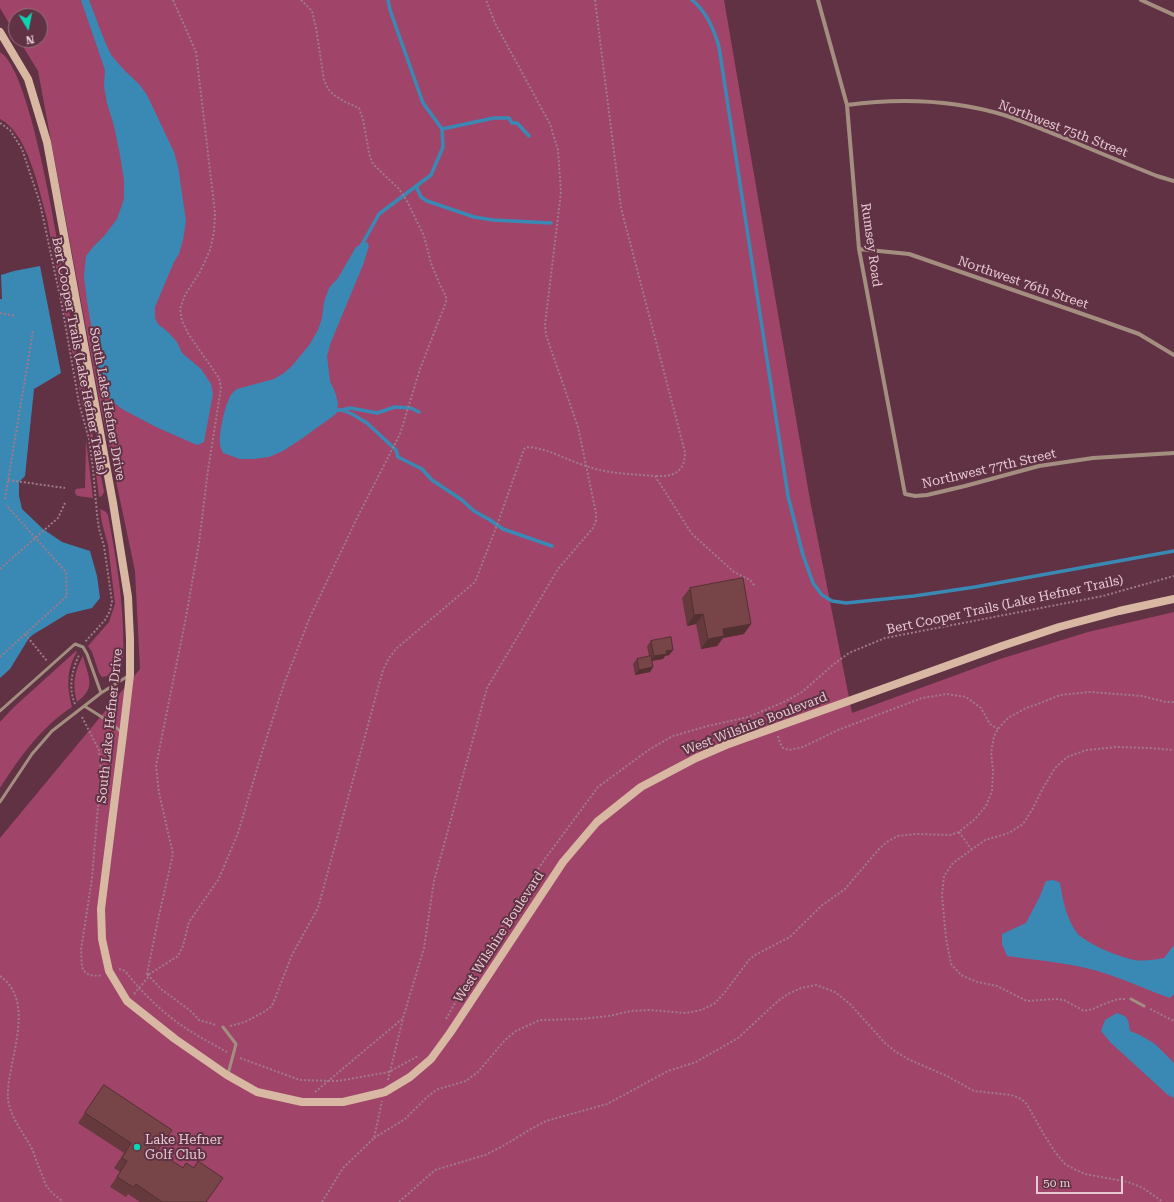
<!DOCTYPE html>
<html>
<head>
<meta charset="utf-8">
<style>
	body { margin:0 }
	#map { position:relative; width:1174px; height:1202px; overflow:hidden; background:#603244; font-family:"Roboto Serif",serif }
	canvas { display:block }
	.north { position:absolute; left:8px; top:8px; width:40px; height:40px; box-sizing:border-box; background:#603244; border:1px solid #966e7d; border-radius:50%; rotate:170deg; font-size:11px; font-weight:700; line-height:16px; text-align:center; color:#e6c9d2 }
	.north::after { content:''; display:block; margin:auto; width:14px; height:18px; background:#0bd5b5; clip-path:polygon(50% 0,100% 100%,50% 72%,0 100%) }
	.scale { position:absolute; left:1036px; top:1176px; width:87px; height:18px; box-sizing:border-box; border:2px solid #e6c9d2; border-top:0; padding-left:5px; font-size:12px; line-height:14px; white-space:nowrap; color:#e6c9d2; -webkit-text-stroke:3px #603244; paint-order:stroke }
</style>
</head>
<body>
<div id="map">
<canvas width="1174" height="1202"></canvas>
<div class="north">N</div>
<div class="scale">50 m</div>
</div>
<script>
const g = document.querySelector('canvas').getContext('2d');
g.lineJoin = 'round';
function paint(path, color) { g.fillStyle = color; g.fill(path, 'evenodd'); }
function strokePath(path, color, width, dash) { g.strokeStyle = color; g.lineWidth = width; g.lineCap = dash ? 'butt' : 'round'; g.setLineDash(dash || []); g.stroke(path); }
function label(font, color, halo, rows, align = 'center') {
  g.font = font + ' "Roboto Serif",serif'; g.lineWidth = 4; g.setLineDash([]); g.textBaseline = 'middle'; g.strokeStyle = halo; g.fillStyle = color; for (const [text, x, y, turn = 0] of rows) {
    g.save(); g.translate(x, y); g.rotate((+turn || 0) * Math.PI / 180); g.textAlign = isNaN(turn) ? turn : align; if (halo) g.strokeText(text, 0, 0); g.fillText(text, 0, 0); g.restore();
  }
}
paint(new Path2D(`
	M0 0H724L810 500 852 713 1000 659 1088 632 1174 612V1202H0V838L140 669 135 571 102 414 38 71 19 40H40V16H16V35L0 8Z
	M0 52C32 70 61 262 68 305 74 338 81 370 87 403L83 408 47 219C39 190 28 133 0 119Z
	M88 425 91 427 104 492 102 496 99 497 94 456Z
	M86 440 93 498 78 496 76 495 75 491 76 489 85 488Z
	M100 509 106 512 108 515C115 553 122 591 123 630 123 639 124 649 123 658 121 668 113 676 102 677L99 673 92 652 88 646 109 622 115 604 108 545 102 523Z
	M76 651 77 652C66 670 67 687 72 707 41 727 20 757 0 788V722L14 707Z
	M83 656C88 677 97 687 77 702 72 686 74 671 83 656Z`), '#a0446a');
paint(new Path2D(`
	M81 0H89L103 37 111 55 125 71 139 84 147 95 174 152 178 166 186 221 183 240 179 254 174 262 155 307V318L158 324 168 332 177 342 182 353 201 369 211 384 213 394 204 442 197 445 156 427 122 409 110 399 104 390 98 366 87 301 84 276 86 256 93 247 105 235 117 219 124 199V180L120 155 114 126 107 103 104 86 105 70Z
	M367 242 369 246 363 265 331 342 327 356 330 381 335 392 338 403 337 413 332 417 315 429 300 440 283 451 269 457 253 459H240L223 453C222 450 220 447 220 444 219 434 224 409 229 399 230 395 233 392 237 389L274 379 284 373 292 366 310 344 318 330 322 318 324 302 329 288 338 278 356 247Z
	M40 266 61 373 34 389 25 476 19 482V496L22 509 43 529 62 542 90 551 97 576 100 598 92 608 67 614 34 634 29 638 10 669 0 678V299H2L1 275 14 271Z
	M1054 880 1060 883C1063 901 1066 918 1077 933 1085 943 1117 956 1130 959 1141 962 1153 960 1164 958L1174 945V994L1170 998C1150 991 1130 982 1110 975 1077 963 1041 961 1007 956L1002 944V934L1026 923 1040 896 1046 881Z
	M1117 1013C1129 1017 1128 1019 1130 1031L1140 1035 1155 1044 1174 1063V1098L1168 1095 1111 1043 1101 1031 1105 1020Z`), '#3a89b5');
strokePath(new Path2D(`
	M692 0C707 12 714 29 719 47L788 496 803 555 813 583 822 595 832 601 846 603 914 596 975 587 1174 551
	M442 129 494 118H509L512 123H517L529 136
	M416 186 421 197 427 201 474 217 493 220 551 223
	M360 248 379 214 431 175 443 147 442 129 423 103 390 10 388 0
	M338 410H342L350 408 377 413 395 407 411 408 419 412
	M342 410 352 414 367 423 396 450 398 457 422 469 432 480 462 500 474 511 490 520 503 529 552 546`), '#3a89b5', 3.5);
strokePath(new Path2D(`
	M173 0 196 52 215 213 214 232 210 250 200 272 185 295 180 309 182 321 189 335 219 378 221 388 208 470 199 543 186 617 156 766 159 793 173 854 158 920 147 974 148 975 178 956 183 946 189 922 218 880 223 869 238 833 262 752 284 684 310 617 357 518 400 434 420 369 446 302V296L440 285 431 263 424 236 407 201 399 189 373 164 370 157 363 120 359 108 345 102 334 95 328 89 324 80 316 28 312 11 301 0
	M595 0 621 208 685 452C685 472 674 477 655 476
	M0 123 10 130 22 149 40 203 62 306 79 403 89 439 93 469 97 514 99 529 104 546 112 601 110 611 105 620 85 642
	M0 313 15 316
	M8 480 65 488
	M5 499 33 331
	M0 569 58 518 65 503
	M25 634 47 661
	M0 657 67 596 66 572 6 505
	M75 704C68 688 72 670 79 655
	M82 717 99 750 101 771 92 878 81 950 82 967 84 971 89 975 98 976 102 975
	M778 736 780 743 783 748 789 750 803 747 838 730 922 698 947 694 966 697 981 708 990 724 998 729
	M959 832 972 850
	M119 969 123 970 126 972C138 988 153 1003 169 1016 186 1030 207 1041 227 1052
	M0 976C38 1003 6 1062 8 1099 10 1118 25 1134 33 1151 36 1160 39 1168 43 1177 44 1180 45 1185 48 1188 51 1193 59 1198 63 1202
	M134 994 149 976 148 975 161 989 192 1012 199 1020 216 1025
	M1125 999H1118L1104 1004 1093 1009 1084 1011 1064 1000 1055 999 1027 1001 997 986 977 982 961 975 951 964 946 938 942 895 944 876 953 863 985 840 1009 833 1023 824 1032 810 1042 790 1055 768 1067 757 1087 750 1117 747 1149 748 1174 750
	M1150 1009 1174 1021
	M446 1019 472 973 542 863 598 787 650 749 673 736 708 726 748 717 784 702 802 692 834 664 849 653 885 638 1103 596 1174 576
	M230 1026 245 1022 264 1012 272 1006 292 955 318 908 383 670 389 658 397 648 475 582 497 525 524 449 527 447C548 448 566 460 586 466 608 474 632 474 655 476L692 534 734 572 750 580 755 586
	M240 1058 300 1080 338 1081 389 1072 418 1056
	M388 1080 403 1018 424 948 434 881 487 688 558 569 593 528 596 521V513L578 427 546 335 545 325 561 192 558 150 550 124 495 23 486 0
	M315 1092 402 1019
	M374 1138 405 1119 427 1097 438 1089 466 1081 478 1072 505 1040 516 1031 540 1020 581 1019 609 1016 631 1011 649 1010 686 1013 701 1010 714 1004 725 992 749 960 755 955 790 937 821 906 845 889 879 849 887 842 898 836 915 834 950 835 959 832 975 819 986 806 992 791 993 770 991 753 994 736 998 729 1008 718 1026 708 1038 704 1060 695 1090 692 1142 696 1166 702H1174
	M322 1202 343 1168 374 1138 382 1101
	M399 1202 435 1170 485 1155 503 1146 531 1129 546 1121 607 1104 668 1071 696 1062 738 1038 778 1001 788 994 801 988 816 985 835 992 851 1005 885 1043 896 1052 908 1059 949 1077 974 1091 1011 1095 1019 1098 1025 1102 1029 1108 1043 1133 1055 1152 1065 1164 1074 1169 1085 1174 1128 1182 1143 1188 1163 1202`), '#a07a88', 2, [2, 2]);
strokePath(new Path2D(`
	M84 706C97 714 110 721 121 732
	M0 711 75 644 83 647 87 654 101 693
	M0 802 32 754 52 731 101 693 128 676
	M1131 999 1144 1006
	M223 1027 236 1044 228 1074`), '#a38e80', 3);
strokePath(new Path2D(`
	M818 0 847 105 859 249 905 494 915 496 927 495 965 486 1039 466 1093 458 1174 453
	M1141 0 1174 15
	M847 105C899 98 954 100 1004 115 1026 122 1046 131 1067 139 1097 152 1127 164 1157 176L1174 181
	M859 249 909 254 1097 319 1139 334 1174 355`), '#a38e80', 4);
strokePath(new Path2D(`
	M0 32 28 79 47 142 113 503 128 597 130 639V675L123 734 101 909 102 939 109 971 127 1001 175 1039 227 1075 257 1092 302 1102H343L385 1092 410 1077 431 1059 450 1033 563 862 597 822 641 787 696 758 726 745 1002 646 1059 627 1119 611 1174 599`), '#d8b8a2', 8);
paint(new Path2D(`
	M690 588 744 634 723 638 717 646 701 649 696 624 687 626 682 598Z
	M651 641 673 650 669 655 665 656 663 659 652 661 653 667 650 672 635 675 633 664 637 659 649 657 647 646Z
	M104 1085 157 1151 206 1202H140L128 1194 126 1197 110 1187 120 1172 114 1168 124 1153 78 1123Z`), '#663a3d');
paint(new Path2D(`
	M703 614 696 624 687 626 694 615Z
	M751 624 744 634 723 638 717 646 701 649 708 639 723 629Z
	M673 650 669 655 665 656 663 659 650 661 654 656 666 651Z
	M653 667 650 672 635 675 639 670Z`), '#533032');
const building = new Path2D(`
	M743 578 751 624 723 629 724 636 708 639 703 614 694 615 690 588Z
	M671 637 673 650 666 651 667 654 654 656 651 641Z
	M651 656 653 667 639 670 637 659Z
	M104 1085 172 1130 157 1151 183 1168 186 1163 194 1168 198 1161 223 1178 206 1202H162L136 1184 133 1187 117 1177 127 1161 122 1158 131 1143 85 1113Z`);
paint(building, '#774447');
strokePath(building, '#533032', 1);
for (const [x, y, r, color] of [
	[137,1147,4,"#0bd5b5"]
]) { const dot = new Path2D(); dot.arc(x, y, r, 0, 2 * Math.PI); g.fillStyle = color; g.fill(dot); strokePath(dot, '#603244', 1.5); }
label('13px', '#e6c9d2', '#603244', [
	["Northwest 75th Street",1063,129,21],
	["Rumsey Road",871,245,82],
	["Northwest 76th Street",1023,283,19],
	["Bert Cooper Trails (Lake Hefner Trails)",79,356,79],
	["South Lake Hefner Drive",107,404,80],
	["Northwest 77th Street",989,469,-13],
	["Bert Cooper Trails (Lake Hefner Trails)",1005,605,-12],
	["West Wilshire Boulevard",755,724,-21],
	["South Lake Hefner Drive",110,726,-84],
	["West Wilshire Boulevard",499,937,-57]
]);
label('13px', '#e6c9d2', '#603244', [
	["Lake Hefner",145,1140],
	["Golf Club",145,1155]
], 'left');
</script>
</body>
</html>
